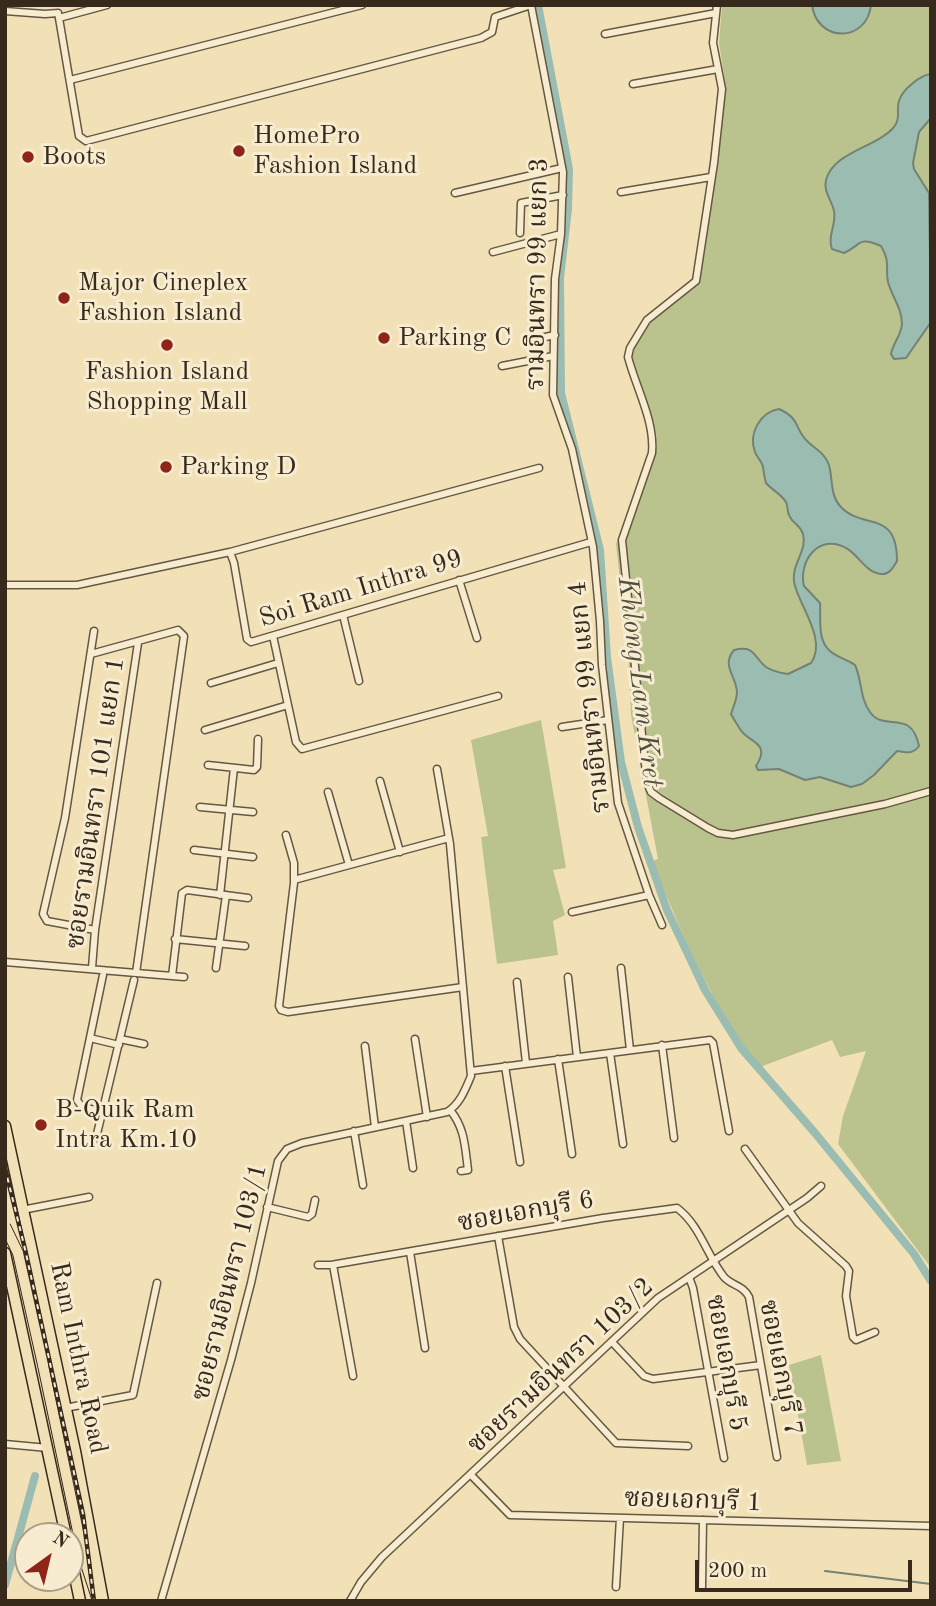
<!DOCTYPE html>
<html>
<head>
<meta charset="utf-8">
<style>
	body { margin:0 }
	#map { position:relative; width:936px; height:1606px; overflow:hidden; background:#f2e1b7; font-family:"Old Standard TT",serif }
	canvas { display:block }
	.frame { position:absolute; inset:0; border:7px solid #37291c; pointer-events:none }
	.north { position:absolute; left:14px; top:1522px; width:70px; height:70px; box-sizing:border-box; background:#f7ecd0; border:2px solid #aa9e88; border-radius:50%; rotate:34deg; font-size:19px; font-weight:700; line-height:28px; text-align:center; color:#37291c }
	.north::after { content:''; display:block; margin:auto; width:24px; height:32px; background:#8f2418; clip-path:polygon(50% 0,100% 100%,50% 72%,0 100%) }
	.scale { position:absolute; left:695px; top:1560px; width:217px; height:32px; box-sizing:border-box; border:4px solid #37291c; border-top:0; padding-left:9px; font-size:21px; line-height:24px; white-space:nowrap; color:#37291c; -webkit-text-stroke:5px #f7ecd0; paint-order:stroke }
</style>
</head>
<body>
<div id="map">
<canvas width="936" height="1606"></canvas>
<div class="frame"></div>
<div class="north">N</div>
<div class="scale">200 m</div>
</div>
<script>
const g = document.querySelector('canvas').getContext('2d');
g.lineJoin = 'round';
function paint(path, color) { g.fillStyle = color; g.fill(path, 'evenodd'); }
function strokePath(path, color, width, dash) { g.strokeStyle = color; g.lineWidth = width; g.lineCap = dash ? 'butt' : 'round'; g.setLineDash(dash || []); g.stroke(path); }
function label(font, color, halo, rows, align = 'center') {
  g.font = font + ' "Old Standard TT","Noto Serif Thai",serif'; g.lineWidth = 6; g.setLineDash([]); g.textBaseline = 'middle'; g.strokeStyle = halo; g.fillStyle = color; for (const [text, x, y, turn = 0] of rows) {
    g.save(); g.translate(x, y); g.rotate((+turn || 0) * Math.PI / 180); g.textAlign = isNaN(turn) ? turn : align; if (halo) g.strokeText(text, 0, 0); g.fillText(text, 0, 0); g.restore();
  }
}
paint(new Path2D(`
	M722 5H931V1268L838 1144 843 1116 866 1051 840 1057 832 1040 760 1067C713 1010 680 929 652 861L658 859 631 715 628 649 616 544 657 448 656 433 631 361C634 338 653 315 672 302 686 292 693 295 700 277L715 180 725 82 719 43Z
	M541 720 566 868 553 870 565 915 553 921 558 955 497 964 481 837 488 836 471 740Z
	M821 1355 841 1461 807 1465 789 1365Z`), '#bac38e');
const water = new Path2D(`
	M812 5H871C867 43 817 43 812 5Z
	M931 74V118L919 132 913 163 914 169 929 193 931 322 906 358 894 359 891 354C893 343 901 336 902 324 902 308 892 297 888 282 885 268 891 263 881 246 857 236 862 245 844 253L832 249C827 236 837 223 834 211 832 201 823 191 826 180 834 151 876 148 894 127 901 118 896 110 899 101 902 90 920 75 931 74Z
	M779 409C801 419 794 428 807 441 815 449 825 453 829 465 833 479 830 495 840 506 862 531 897 508 897 561 893 568 889 575 881 574 866 573 858 554 846 548 819 533 798 561 804 586L820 603C821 619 817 640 830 651 838 658 847 659 855 665 862 680 860 699 870 712 884 733 911 707 919 746 912 755 907 752 897 751L874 775 862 784 851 787 820 777 805 780 779 769 758 770 756 766C772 742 748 743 740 729 737 724 734 720 731 714 733 707 737 700 737 692 736 675 721 666 734 650 756 645 753 657 766 667 772 671 781 673 788 674L811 663C827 641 801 608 795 586 789 565 808 552 803 534 799 523 794 525 790 517 787 513 788 506 786 502 781 494 772 490 766 483 764 477 764 473 763 467 762 461 757 458 755 452 748 434 760 412 779 409Z`);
paint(water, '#9bbdb1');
strokePath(water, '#738275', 2);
strokePath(new Path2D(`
	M825 1571 931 1584`), '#738275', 2);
strokePath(new Path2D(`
	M538 5 569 169 568 209 560 278 561 393 600 550 607 657 621 762 638 827 667 910 705 990 741 1048 815 1133 914 1254 931 1281
	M5 1585 35 1476`), '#9bbdb1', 8);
const street = new Path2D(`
	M717 5 713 43 722 89 714 163 696 281 647 320 630 348 628 357C636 388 655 421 652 453L622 540 647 783 651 792 659 798 708 828 718 833 733 835 885 804 931 791
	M5 11 45 14 58 13
	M58 13 59 18 107 5
	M59 18 79 136 86 141 481 38 492 32 495 17 531 5 563 172 561 234 555 279 553 395 572 449 593 547 600 621 602 665 618 803 649 895 662 925
	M605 34 716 13
	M70 80 362 5
	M633 84 718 69
	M621 192 711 177
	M455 193 562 168
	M520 233 521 203 563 195
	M493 252 561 234
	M531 340 555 335
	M502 366 553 356
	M230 552 539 468
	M459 580 477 638
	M5 585H77L230 552 234 563 247 639 251 642 591 542
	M343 615 359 681
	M94 631 65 818 43 914 47 921 95 930
	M273 636 296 742 302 749 498 696
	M91 654 178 630 184 636 136 973
	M211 683 278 663
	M562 727 608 720
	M205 730 288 705
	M208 765 254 770 257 767 258 739
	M380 781 400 852
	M328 792 349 865
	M200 807 253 812
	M286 835 294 863V883L279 1006 281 1010 288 1012 463 987
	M194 850 253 857
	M294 880 449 838
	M220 895 234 768
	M572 912 649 895
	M175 939 245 946
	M5 962 184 977
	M92 968 95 930 138 643
	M216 968 226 895
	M621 968 630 1050
	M172 976 182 893 187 890 248 898
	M568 977 577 1057
	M517 982 526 1063
	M90 1038 119 1045
	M120 1039 144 1044
	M415 1039 427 1117
	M662 1045 674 1138
	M365 1046 375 1127
	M610 1053 623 1144
	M558 1059 572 1154
	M505 1066 520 1162
	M471 1071 710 1040 713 1043 729 1131
	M450 1110C465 1128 465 1147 468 1170L461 1171
	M103 1112 82 1107 77 1100 103 975
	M406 1121 413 1168
	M354 1131 363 1185
	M96 1138 134 980
	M745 1149 798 1223 846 1266 849 1271 846 1296 853 1337 856 1340 875 1332
	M267 1207 308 1217 312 1214 315 1200
	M22 1210 89 1197
	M498 1236 514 1327 520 1339 616 1443 688 1446
	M410 1252 425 1348
	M318 1265H331L603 1218 677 1208C700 1225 707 1256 724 1277 732 1286 743 1285 749 1297L777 1457
	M333 1265 353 1376
	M689 1277 693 1288 724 1458
	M612 1342 644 1376 653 1379 761 1365
	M65 1408 133 1395 157 1283
	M5 1444 48 1448
	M471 1475 510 1515 931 1526
	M616 1587 620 1518
	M702 1587 703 1520
	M161 1601 231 1360 251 1283 278 1161 287 1149 302 1143 447 1112C460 1104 465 1090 471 1076L450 844 437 769
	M350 1601 361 1582 382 1557 658 1298 807 1198 821 1186`);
const primary = new Path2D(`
	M43 1365 83 1555 98 1601`);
const highway = new Path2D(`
	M5 1126 75 1451 103 1601
	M5 1253 66 1536
	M70 1553 80 1601`);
strokePath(street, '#665743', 9);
strokePath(primary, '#37291c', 12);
strokePath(highway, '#37291c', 13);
strokePath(street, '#f7ecd0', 6);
strokePath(primary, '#f2e1b7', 10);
strokePath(highway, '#f2e1b7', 10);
const rail = new Path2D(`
	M5 1168 25 1249 83 1514 94 1601`);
strokePath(rail, '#37291c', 4.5);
strokePath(rail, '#f7ecd0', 2, [5]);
const primaryBridge = new Path2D(`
	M5 1226 18 1253 43 1365`);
strokePath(primaryBridge, '#37291c', 12, []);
strokePath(primaryBridge, '#f2e1b7', 10);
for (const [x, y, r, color] of [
	[239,151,7,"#8f2418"],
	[28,157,7,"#8f2418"],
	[64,298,7,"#8f2418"],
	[384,338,7,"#8f2418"],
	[167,345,7,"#8f2418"],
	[166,467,7,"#8f2418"],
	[41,1125,7,"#8f2418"]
]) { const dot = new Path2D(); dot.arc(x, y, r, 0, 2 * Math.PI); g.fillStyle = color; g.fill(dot); strokePath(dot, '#f7ecd0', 2.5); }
label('26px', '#37291c', '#f7ecd0', [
	["HomePro",253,136],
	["Fashion Island",253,166],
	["Boots",42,157],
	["Major Cineplex",78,283],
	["Fashion Island",78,313],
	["Parking C",398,338],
	["Fashion Island",167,372,"center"],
	["Shopping Mall",167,402,"center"],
	["Parking D",180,467],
	["B-Quik Ram",55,1110],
	["Intra Km.10",55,1140]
], 'left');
label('26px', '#37291c', '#f7ecd0', [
	["รามอินทรา 99 แยก 3",538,274,-89],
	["Soi Ram Inthra 99",361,589,-17],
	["รามอินทรา 99 แยก 4",590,697,-96],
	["ซอยรามอินทรา 101 แยก 1",96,803,-82],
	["ซอยเอกบุรี 6",526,1212,-10],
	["ซอยรามอินทรา 103/1",230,1282,-76],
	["Ram Inthra Road",78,1358,78],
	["ซอยเอกบุรี 5",726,1363,80],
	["ซอยรามอินทรา 103/2",561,1366,-43],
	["ซอยเอกบุรี 7",780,1368,79],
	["ซอยเอกบุรี 1",693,1501,2]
]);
label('italic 28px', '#504e41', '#f7ecd0', [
	["Khlong Lam Kret",639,682,83]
]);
</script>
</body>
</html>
